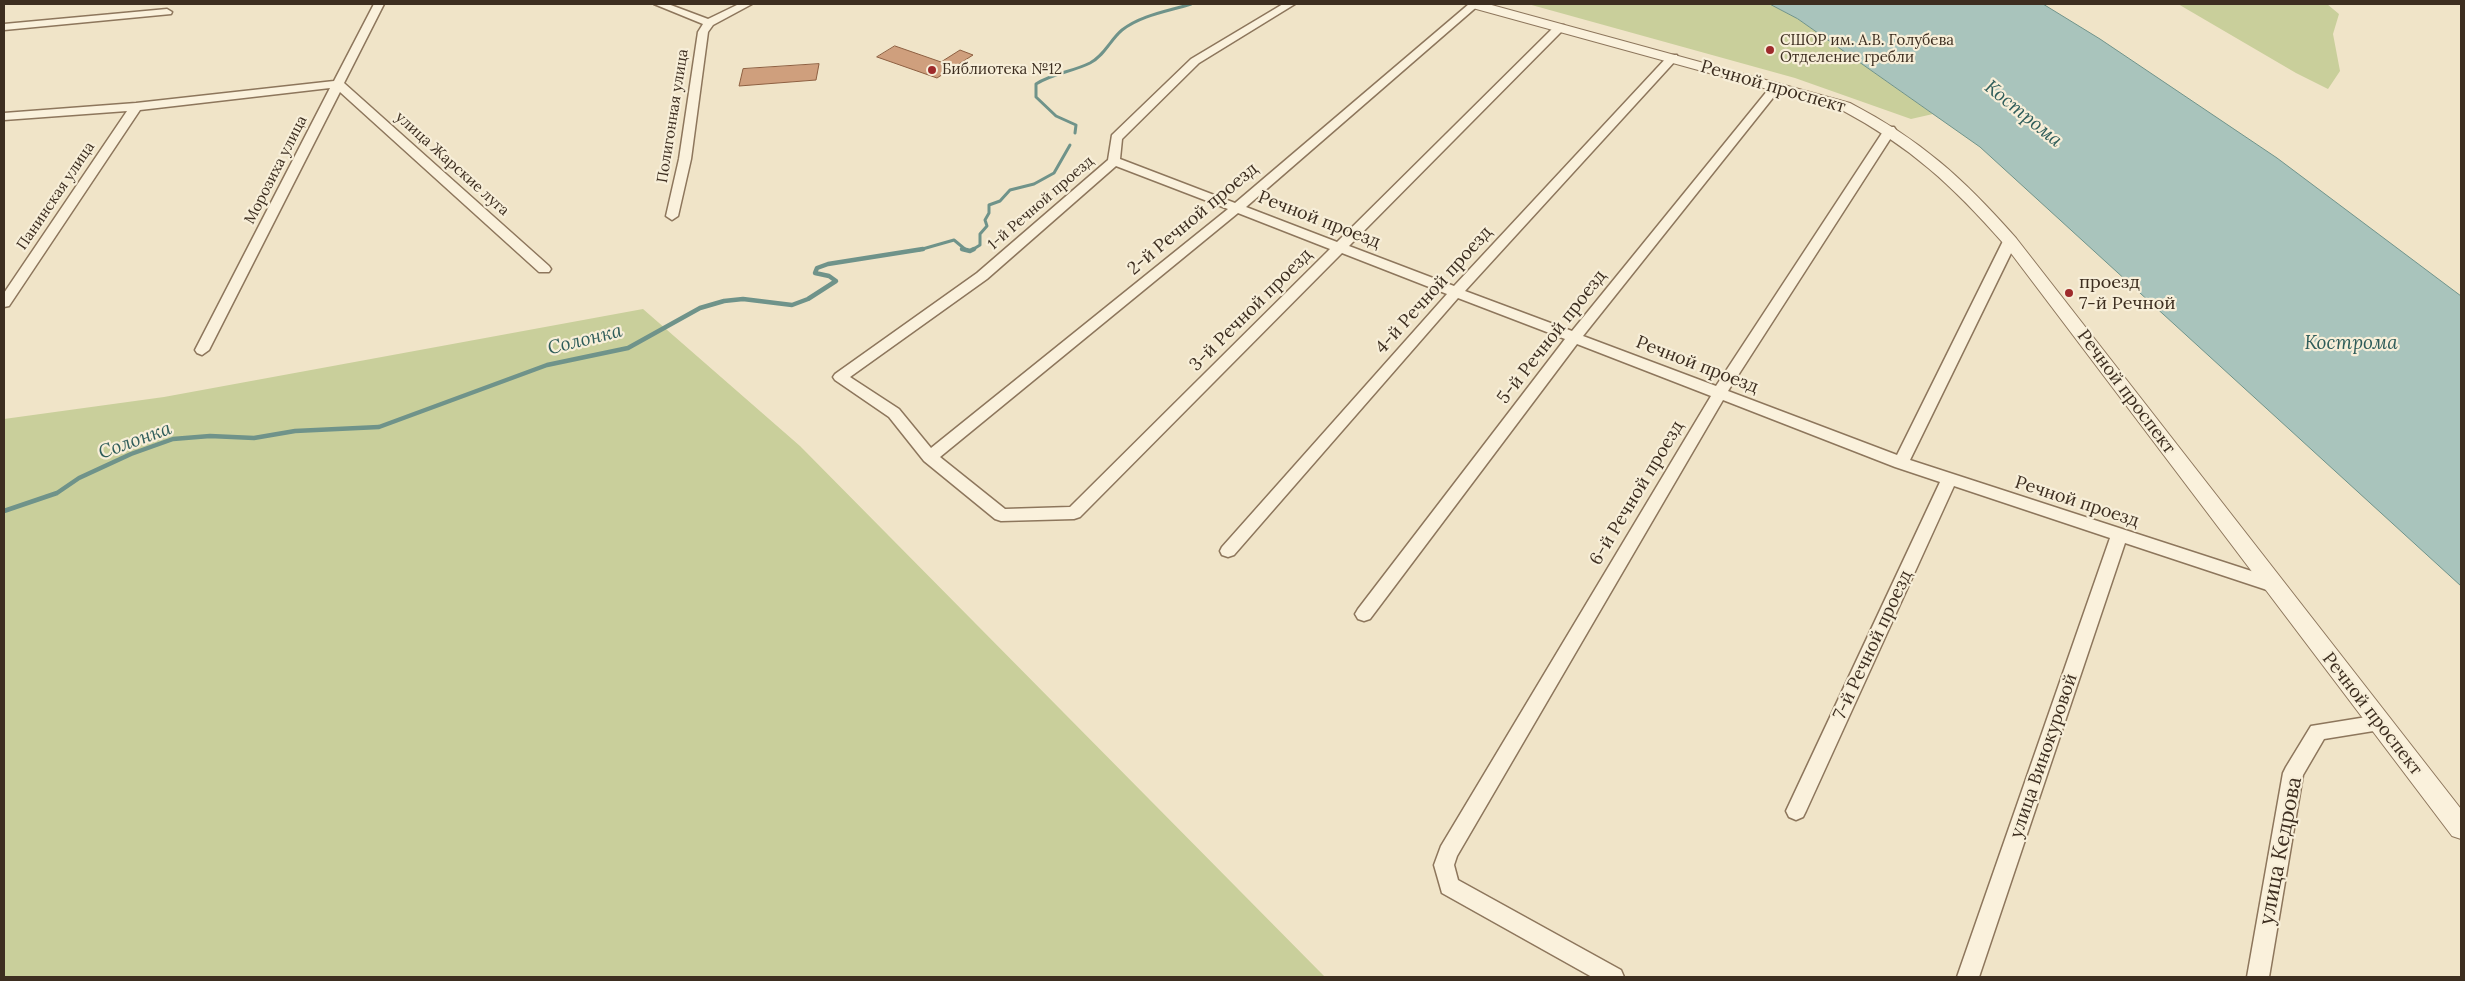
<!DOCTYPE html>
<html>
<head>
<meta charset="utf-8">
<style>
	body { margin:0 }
	#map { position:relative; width:2465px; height:981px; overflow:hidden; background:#f0e4c8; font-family:Lora,serif }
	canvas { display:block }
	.frame { position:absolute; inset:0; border:5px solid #3d2e20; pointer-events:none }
</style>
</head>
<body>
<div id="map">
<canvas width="2465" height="981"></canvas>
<div class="frame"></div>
</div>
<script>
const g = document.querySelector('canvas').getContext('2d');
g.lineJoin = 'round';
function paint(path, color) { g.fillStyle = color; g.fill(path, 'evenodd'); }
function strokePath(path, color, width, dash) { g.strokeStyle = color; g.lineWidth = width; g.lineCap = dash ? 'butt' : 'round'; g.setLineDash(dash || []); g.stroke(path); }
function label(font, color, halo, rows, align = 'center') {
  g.font = font + ' Lora,serif'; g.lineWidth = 4.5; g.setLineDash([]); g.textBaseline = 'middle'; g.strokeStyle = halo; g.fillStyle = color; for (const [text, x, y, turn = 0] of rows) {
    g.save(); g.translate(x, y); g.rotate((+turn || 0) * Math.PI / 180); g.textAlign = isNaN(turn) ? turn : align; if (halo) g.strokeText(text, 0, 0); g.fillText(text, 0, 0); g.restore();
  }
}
paint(new Path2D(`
	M1528 4H1770L1798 19 1933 114 1911 119 1795 78Z
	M2178 4H2327L2339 14 2333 34 2340 71 2328 89 2296 73Z
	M643 309 800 446 1325 977H4V419L164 397Z`), '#c9cf9b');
const water = new Path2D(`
	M1770 4H2043L2100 39 2277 158 2461 296V586L1980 147 1798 19Z`);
paint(water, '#a9c4bc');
strokePath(water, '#6f938a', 1);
strokePath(new Path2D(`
	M1075 133 1076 125 1056 116 1036 97V84C1053 73 1072 72 1090 63 1105 55 1110 40 1122 30 1141 15 1169 11 1191 4
	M919 250 954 240 966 250
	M972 250 980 245V234L987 226 985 220 989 213V205L1000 201 1010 190 1034 184 1054 173 1070 145`), '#6f938a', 3);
strokePath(new Path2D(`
	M962 249 970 251 974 249
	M4 511 57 493 79 478 131 454 173 439 210 436 254 438 295 431 379 427 547 365 628 348 700 308 724 301 743 299 792 305 808 299 836 281 829 276 815 273 817 268 828 264 923 249`), '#6f938a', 4.5);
const building = new Path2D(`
	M895 46 941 62 960 50 973 55 937 78 877 57Z
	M819 64 816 80 739 86 743 69Z`);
paint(building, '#cf9f7d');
strokePath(building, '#8d5f41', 1);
const minor = new Path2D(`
	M374 4H384L344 83 549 266 551 269 549 272H539L340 92 209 350 202 355 197 353 195 350 330 88 140 110 9 306 4 307V293L127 111 4 120V113L136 103 334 81Z
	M654 4H668L708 19 739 4H752L713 25 708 32 691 159 678 216 672 220 666 216 679 159 698 32 703 24Z
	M1283 4H1295L1199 63 1122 139 1120 159 1235 203 1469 4H1480L1246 207 1337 242 1556 25H1564V29L1349 246 1454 286 1669 55H1677V59L1465 291 1572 331 1772 85H1780V89L1583 336 1716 386 1884 130 1886 127H1894L1896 130 1728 391 1897 455 2003 241 2005 238H2015L2017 241 1910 460 2279 580 2282 585 2279 590 2273 592 2125 543 1979 977H1957L2110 538 1954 486 1806 811 1803 817 1796 820 1789 817 1786 811 1940 482 1895 467 1723 400 1457 856 1454 865 1458 880 1621 970 1624 977H1592L1442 893 1434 865 1441 846 1711 396 1577 344 1370 619 1364 621 1358 619 1355 614 1358 609 1565 339 1458 298 1234 555 1228 557 1222 555 1220 551 1222 547 1447 294 1342 253 1080 517 1074 519 1001 521 995 519 924 461 889 417 835 380 833 377 835 374 977 273 1108 160 1112 135 1191 59ZM1116 166 1228 209 931 448 899 409 850 377 987 279ZM1238 213 1330 249 1070 507 1005 509 940 457Z
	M167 9 172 12 171 14 4 30V24Z
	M2379 715 2386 717 2389 723 2386 729 2324 739 2303 775 2269 977H2247L2283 773 2286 767 2311 726Z`);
const tertiary = new Path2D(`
	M1468 4H1488L1850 103C1921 140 1963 178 2016 238L2461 809V839L2452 836 2004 244C1952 185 1911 147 1840 109L1469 7Z`);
strokePath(minor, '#8d765c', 3);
strokePath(tertiary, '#8d765c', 2);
paint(minor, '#faf1dc');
paint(tertiary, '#faf1dc');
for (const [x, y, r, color] of [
	[1770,50,5,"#9e2a2b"],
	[932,70,5,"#9e2a2b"],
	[2069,293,5,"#9e2a2b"]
]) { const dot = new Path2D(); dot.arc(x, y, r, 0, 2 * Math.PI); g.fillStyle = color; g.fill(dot); strokePath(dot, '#f7eed8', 2); }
label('15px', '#3d2e20', '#f7eed8', [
	["СШОР им. А.В. Голубева",1780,41],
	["Отделение гребли",1780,58],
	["Библиотека №12",942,70]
], 'left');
label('15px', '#3d2e20', '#f7eed8', [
	["Полигонная улица",673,116,-81],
	["улица Жарские луга",452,164,42],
	["Морозиха улица",276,170,-63],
	["Панинская улица",56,196,-56],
	["1-й Речной проезд",1041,203,-41]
]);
label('18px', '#3d2e20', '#f7eed8', [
	["Речной проспект",1773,87,16],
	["2-й Речной проезд",1193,219,-40],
	["Речной проезд",1319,220,21],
	["4-й Речной проезд",1434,290,-48],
	["3-й Речной проезд",1251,310,-45],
	["5-й Речной проезд",1552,337,-52],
	["Речной проезд",1697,365,21],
	["Речной проспект",2126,392,53],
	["6-й Речной проезд",1637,493,-59],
	["Речной проезд",2077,502,18],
	["7-й Речной проезд",1873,645,-65],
	["Речной проспект",2372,714,52],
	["улица Винокуровой",2044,756,-71]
]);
label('18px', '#3d2e20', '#f7eed8', [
	["проезд",2079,283],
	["7-й Речной",2079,304]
], 'left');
label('italic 19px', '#2f5d5a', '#f7eed8', [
	["Кострома",2023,114,39],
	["Солонка",585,340,-14],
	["Кострома",2351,344],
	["Солонка",135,441,-20]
]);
label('21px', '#3d2e20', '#f7eed8', [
	["улица Кедрова",2281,851,-79]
]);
</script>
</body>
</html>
